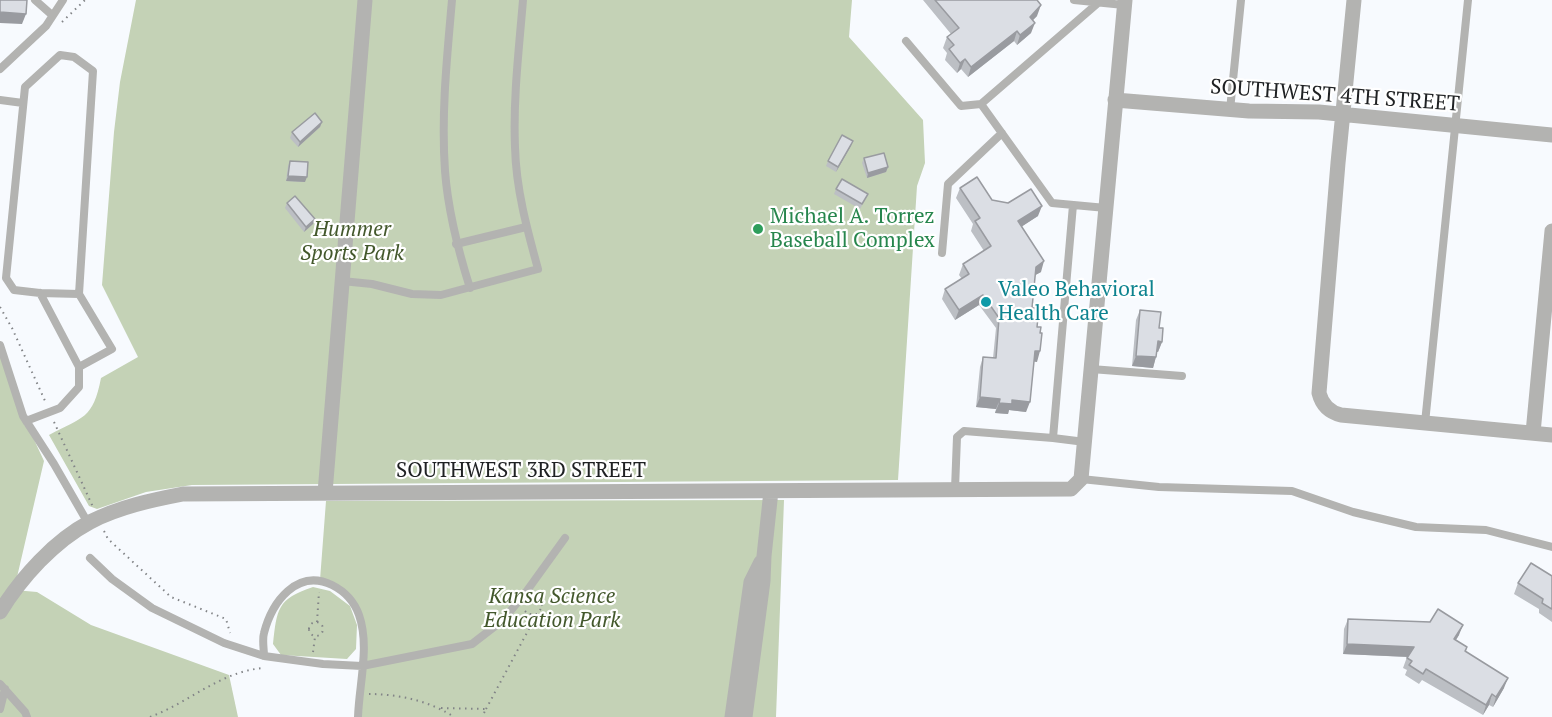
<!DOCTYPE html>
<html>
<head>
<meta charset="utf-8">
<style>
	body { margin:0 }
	canvas { display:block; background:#f7fafe }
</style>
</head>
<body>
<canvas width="1552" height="717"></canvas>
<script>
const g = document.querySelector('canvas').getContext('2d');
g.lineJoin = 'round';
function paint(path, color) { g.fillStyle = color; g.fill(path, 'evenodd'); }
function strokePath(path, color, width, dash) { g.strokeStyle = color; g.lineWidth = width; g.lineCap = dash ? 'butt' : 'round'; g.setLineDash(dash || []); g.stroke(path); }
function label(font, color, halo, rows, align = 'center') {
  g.font = font + ' "PT Serif",serif'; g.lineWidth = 4.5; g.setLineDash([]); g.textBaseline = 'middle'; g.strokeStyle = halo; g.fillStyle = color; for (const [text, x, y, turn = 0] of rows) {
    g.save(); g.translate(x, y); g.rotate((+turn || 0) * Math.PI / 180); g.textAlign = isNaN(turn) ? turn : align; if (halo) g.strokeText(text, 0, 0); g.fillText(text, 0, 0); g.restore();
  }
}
paint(new Path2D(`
	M136 0H852L849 37 923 120 925 163 917 186 898 480 192 485 146 492 97 509 89 506 49 435C83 417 93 419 101 378L138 357 102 285 114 132 120 82Z
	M0 347 23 416 44 461 14 590 37 592 91 625 229 675 238 717H0Z
	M784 500 776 717H359L363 634 351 598 320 580 326 501Z
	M313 587 330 591 350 606 357 625 356 649 347 659 281 655 273 644C277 609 277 599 313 587Z`), '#c4d2b6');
strokePath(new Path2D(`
	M62 22 85 0
	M0 307 12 328 46 403
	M54 422 93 507
	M104 531 108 539 171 597 226 619 230 633
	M525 611 528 614H537L543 606 533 598
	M309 629a7 7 0 1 1 14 0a7 7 0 1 1-14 0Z
	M317 622 319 592
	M313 652 315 637
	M369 694C398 694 430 701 454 717
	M441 708 486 709 482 717
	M486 709 537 614
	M150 717C190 702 221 671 264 668`), '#828487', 2, [1.5, 4.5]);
strokePath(new Path2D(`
	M35 0 52 15
	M452 0C447 57 441 114 445 171 448 211 458 250 470 288
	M1074 0 1124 5
	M906 41 961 106 981 104 1098 3
	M0 69 46 26 63 0
	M0 100 23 103
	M981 104 1052 203 1106 208
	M1230 110 1241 0
	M1073 205 1053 438 1085 442
	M456 244 526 227
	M942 253 948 184 1002 133
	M342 281 372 284 412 294 441 295 538 269C527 229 516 189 515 147 513 98 519 49 523 0
	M40 293 79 367
	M0 345 23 416 54 464 88 523
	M1091 369 1182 376
	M26 421 60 408 79 387V367L112 349 79 294 93 71 74 57 60 55 25 87 6 278 14 290 40 293 79 294
	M1425 423 1468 0
	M1081 479 1159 487 1292 491 1353 512 1416 527 1486 530 1552 547
	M955 489 957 437 964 431 1053 438
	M90 558 112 579 152 608 224 643 264 656 323 664 362 666 472 644 503 620 526 592 565 538
	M264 656C264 649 262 640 264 633 272 602 297 568 332 585 346 592 354 601 359 615 370 646 359 685 358 717
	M0 684 25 712 27 717
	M0 709 5 689`), '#b3b3b1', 8);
strokePath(new Path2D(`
	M1354 0 1338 163 1319 393C1322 405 1329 412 1341 415L1552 435
	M1115 100 1249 111 1319 112 1552 135
	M1533 433 1552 231
	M325 493 365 0
	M0 612C21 578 54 541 90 522 119 507 152 500 183 494L1071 489 1081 479 1125 0
	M732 717 751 582 761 562
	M745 717 763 581 764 556 771 491`), '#b3b3b1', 15);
paint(new Path2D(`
	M923 0H1037V16L1033 20 1031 33 1017 45 1014 41 968 77 961 69 957 73 945 60 947 53 943 48 947 37 951 34Z
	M322 122 320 127 298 147 290 138 292 132Z
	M851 146 836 172 826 166 828 161Z
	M864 158 888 167 886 172 867 178 862 163Z
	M290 161 305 182 286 181 288 166Z
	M960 188 992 200 1038 216 1022 226 1041 272 1035 275 1032 308 1037 327V362L1034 361 1026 412 1009 410 1008 414 995 413 996 409 976 407 980 367 983 357 993 358 996 328 979 305 955 320 942 299 945 289 962 279 959 275 963 264 984 251 971 231 973 224 956 198Z
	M836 189 868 194 860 209 834 194Z
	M287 203 313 224 304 232 285 208Z
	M1140 310 1162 342 1158 352H1157L1153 368 1132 366 1136 320Z
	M1552 576V622L1539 613V609L1514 594 1518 583Z
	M1348 619 1430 622 1459 635 1456 640 1467 647 1466 652 1504 688 1493 707 1489 705 1483 715 1422 680 1419 684 1405 675 1407 670 1403 668 1407 657 1343 654 1344 629Z`), '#bcbfc4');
paint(new Path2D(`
	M1041 5 1037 16 1026 27 1030 17Z
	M0 12 26 14 22 24 0 23Z
	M1035 23 1031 33 1017 45 1020 35Z
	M1017 31 1014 41 968 77 971 67Z
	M965 59 961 69 957 73 960 63Z
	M322 122 320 127 298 147 300 142Z
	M853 141 851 146 836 172 838 167Z
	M888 167 886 172 867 178 868 173Z
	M288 176 307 177 305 182 286 181Z
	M1042 206 1038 216 1015 231 1018 221Z
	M315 219 313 224 304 232 306 227Z
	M1044 261 1041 272 1032 277 1036 267Z
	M983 295 979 305 955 320 959 310Z
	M1158 341 1162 342 1158 352 1154 351Z
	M1035 351H1040L1037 362 1031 361Z
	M1136 356 1156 357 1153 368 1132 366Z
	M980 397 1000 399 996 409 976 407Z
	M1012 400 1030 402 1026 412 1009 410 1008 414 995 413 999 403Z
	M1463 625 1459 635 1450 649 1454 639Z
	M1347 644 1414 647 1410 657 1343 654Z
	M1508 678 1504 688 1493 707 1496 697Z
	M1492 694 1489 705 1483 715 1486 705Z`), '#999ba0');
const building = new Path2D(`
	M0 0H27L26 14 0 12Z
	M935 0H1037L1041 5 1030 17 1035 23 1020 35 1017 31 971 67 965 59 960 63 949 49 954 45 947 37 959 28Z
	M315 113 322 122 300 142 292 132Z
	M842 135 853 141 838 167 828 161Z
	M884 153 888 167 868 173 864 158Z
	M290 161 308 162 307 177 288 176Z
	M977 177 992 200 1008 203 1031 189 1042 206 1018 221 1044 261 1036 267 1032 308H1039L1037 327H1041L1040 333H1042L1040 351H1035L1030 402 1012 400V404L999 403 1000 399 980 397 983 357 996 358 999 318 983 295 959 310 945 289 969 274 963 264 991 246 975 221 980 218 960 188Z
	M842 179 868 194 862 204 836 189Z
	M295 196 315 219 306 227 287 203Z
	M1140 310 1161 312 1159 328H1163L1162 342 1158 341 1156 357 1136 356Z
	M1531 563 1552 576V609L1542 603 1543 599 1518 583Z
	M1438 609 1463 625 1454 639 1467 647 1465 651 1508 678 1496 697 1492 694 1486 705 1426 669 1423 674 1409 665 1412 661 1407 658 1414 647 1347 644 1348 619 1430 622Z`);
paint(building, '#dbdee4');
strokePath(building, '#999ba0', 1.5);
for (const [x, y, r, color] of [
	[758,229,6,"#2e9e5b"],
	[986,302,6,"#0f9aa8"]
]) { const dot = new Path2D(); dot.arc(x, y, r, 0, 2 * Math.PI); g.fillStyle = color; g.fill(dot); strokePath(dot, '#fff', 2); }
label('21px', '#1f2123', '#fff', [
	["SOUTHWEST 4TH STREET",1335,96,4],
	["SOUTHWEST 3RD STREET",521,471]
]);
label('21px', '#27864d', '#fff', [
	["Michael A. Torrez",770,217],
	["Baseball Complex",770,241]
], 'left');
label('italic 21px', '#43582c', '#fff', [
	["Hummer",352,230],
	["Sports Park",352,254],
	["Kansa Science",552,597],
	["Education Park",552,621]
]);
label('21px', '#0d838f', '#fff', [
	["Valeo Behavioral",998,290],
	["Health Care",998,314]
], 'left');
</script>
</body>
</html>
